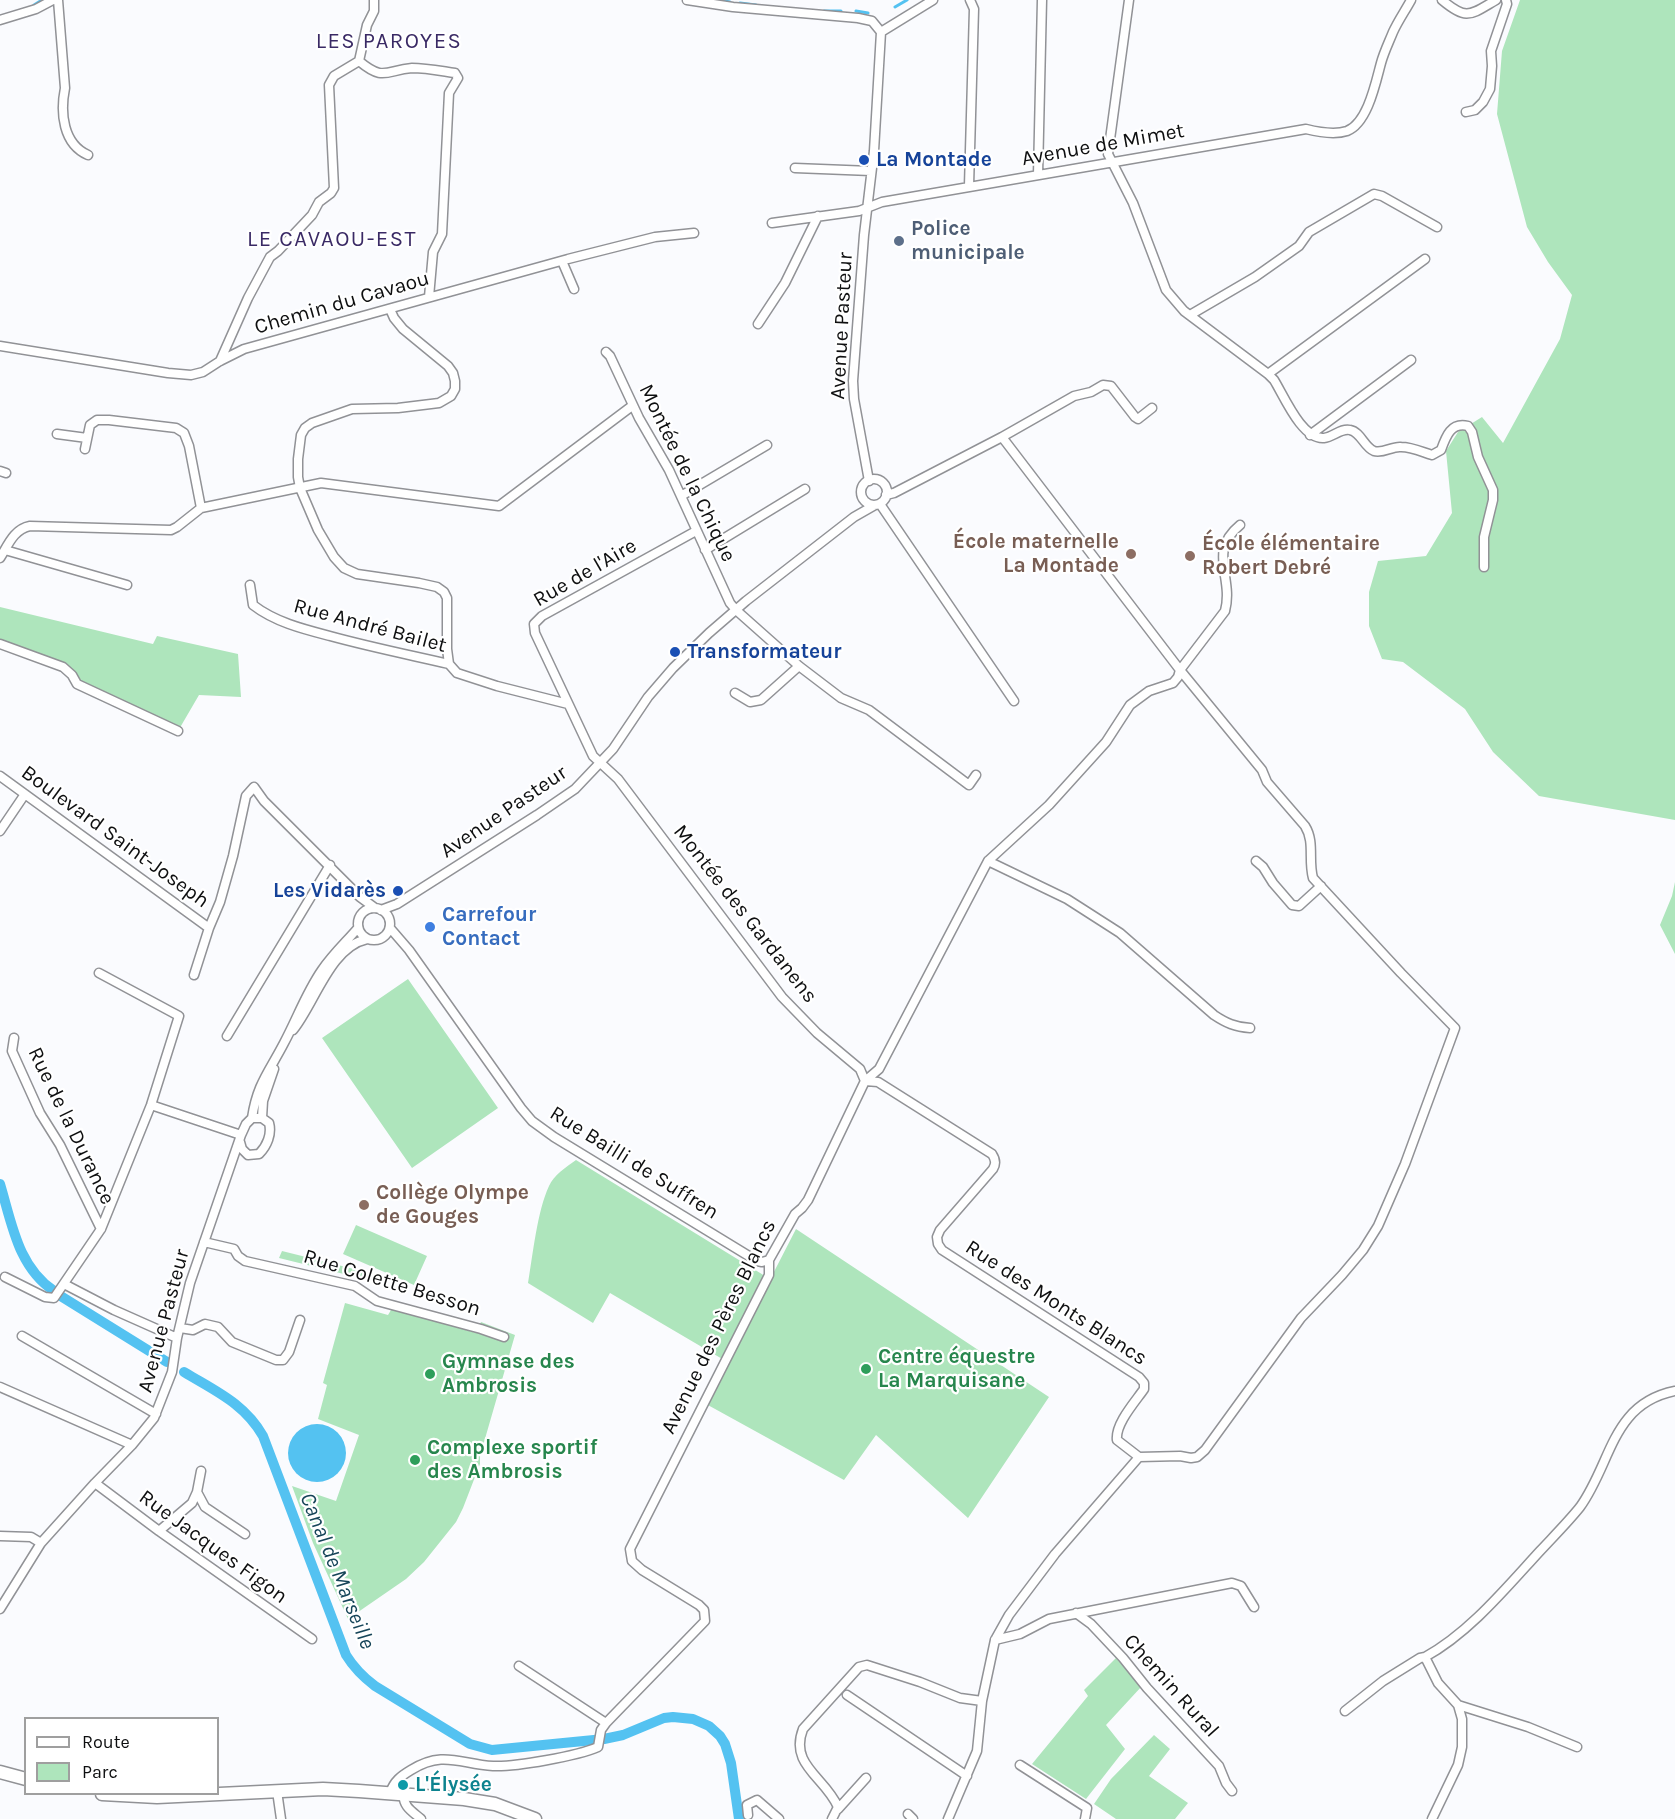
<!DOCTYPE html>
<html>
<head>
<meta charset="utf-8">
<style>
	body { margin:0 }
	#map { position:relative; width:1675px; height:1819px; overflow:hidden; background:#fafbfe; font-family:Karla,sans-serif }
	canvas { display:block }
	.legend { position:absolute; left:24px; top:1717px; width:195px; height:78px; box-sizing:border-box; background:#fff; border:2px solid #9f9f9f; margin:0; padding:8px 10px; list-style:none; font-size:18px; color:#0e0f10 }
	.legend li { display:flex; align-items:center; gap:12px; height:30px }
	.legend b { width:30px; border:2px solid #9f9f9f }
</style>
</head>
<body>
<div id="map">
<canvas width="1675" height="1819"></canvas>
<ul class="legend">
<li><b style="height:8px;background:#fff"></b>Route</li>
<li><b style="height:16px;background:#aee5bc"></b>Parc</li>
</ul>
</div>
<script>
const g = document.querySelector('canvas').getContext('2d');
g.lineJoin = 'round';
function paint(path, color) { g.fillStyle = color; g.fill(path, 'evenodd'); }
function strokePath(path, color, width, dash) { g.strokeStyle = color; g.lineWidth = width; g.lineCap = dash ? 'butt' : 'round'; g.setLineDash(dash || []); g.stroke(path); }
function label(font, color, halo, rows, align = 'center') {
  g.font = font + ' Karla,sans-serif'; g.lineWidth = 4.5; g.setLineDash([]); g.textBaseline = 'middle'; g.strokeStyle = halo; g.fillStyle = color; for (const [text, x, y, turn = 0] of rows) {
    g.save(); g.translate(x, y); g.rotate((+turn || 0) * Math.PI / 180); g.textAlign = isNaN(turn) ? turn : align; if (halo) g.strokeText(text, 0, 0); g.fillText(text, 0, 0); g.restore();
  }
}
paint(new Path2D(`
	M1520 0H1675V820L1539 796 1493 752 1465 709 1403 662 1382 659 1369 626V592L1378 561 1426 556 1452 513 1446 451 1458 432 1482 417 1503 443 1560 339 1572 295 1548 262 1527 227 1497 114 1502 51Z
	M0 607 153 644 157 636 238 654 241 697 199 695 178 731 77 684 72 675 0 644Z
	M1675 882V954L1660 925 1672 896Z
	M408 979 498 1108 412 1168 322 1038Z
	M576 1160 765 1276 724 1360 610 1293 593 1323 528 1283C533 1254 537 1212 549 1186 554 1175 566 1167 576 1160Z
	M356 1225 427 1256 414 1285 343 1254Z
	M796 1229 1049 1397 968 1518 876 1435 844 1480 706 1404Z
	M282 1251 366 1272 364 1279 279 1258Z
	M345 1303 388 1315 391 1310 394 1309 476 1333 481 1322 515 1335 480 1456V1464L463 1508 456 1522 424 1562 406 1579 348 1619 313 1543 292 1486 336 1501 359 1435 318 1419 327 1385 323 1383Z
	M1116 1658 1142 1686 1106 1725 1125 1749 1086 1799 1032 1764 1088 1696 1084 1690Z
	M1154 1735 1170 1749 1149 1776 1188 1803 1175 1819H1116L1094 1804 1111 1779Z`), '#aee5bc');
paint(new Path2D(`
	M288 1453a29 29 0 1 1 58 0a29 29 0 1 1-58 0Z`), '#54c2f1');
strokePath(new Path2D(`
	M720 0 730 2
	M740 3 756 5
	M34 5 42 0
	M895 7 907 0
	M824 11H841
	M856 11 868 13`), '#54c2f1', 3);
strokePath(new Path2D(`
	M0 1184C12 1224 18 1267 54 1291
	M59 1295 167 1362
	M184 1372C215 1391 244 1403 263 1436L346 1655C354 1668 363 1677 375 1686L470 1744 492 1750 604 1739 623 1735 664 1718 673 1717 693 1719 709 1726 720 1736 725 1744 731 1763 739 1819`), '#54c2f1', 10);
const minor = new Path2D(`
	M58 0 65 88C60 113 63 144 88 155
	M687 0 733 7 858 18 872 21 881 32
	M1129 0 1108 154 1133 203 1166 290 1184 311 1268 374 1274 380C1284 396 1302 440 1324 438 1333 437 1341 428 1350 430 1361 432 1364 447 1374 451 1383 454 1392 446 1401 447 1412 447 1422 452 1432 455L1441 450C1446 436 1451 422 1468 426L1472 432 1478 457 1493 490V500L1484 537V567
	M1442 0C1467 21 1470 15 1496 0
	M0 20 36 9 53 0
	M881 32 933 0
	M359 61C384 82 386 70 412 68 426 68 441 71 455 73L458 78 449 93 442 234 433 252 429 297
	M1466 112 1475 110 1483 102 1490 89 1492 66 1491 51 1507 4 1506 0
	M795 168 871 171
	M1038 175 1042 0
	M969 186 974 9 970 0
	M772 223 859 211 882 202 1306 129C1318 132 1335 135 1347 131 1368 123 1376 81 1381 63 1384 52 1389 42 1393 32 1398 21 1405 11 1411 0
	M562 261 574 289
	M390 309 394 318 403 329 448 366 453 373 455 381V389L451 396 439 403 398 408 352 409 312 423 305 428 301 435 298 459V477L300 488 318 530 334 557 344 568 357 574 419 583 437 587 444 592 447 598V649L449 664
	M1190 315 1255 277 1299 246 1309 232 1374 194 1382 196 1437 227
	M758 324 785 283 818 216
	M0 346 168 373 191 375 203 372 220 361 244 349 568 259 655 237 694 233
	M606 352 610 356 639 418 669 470 730 603 736 610 799 666 841 698 869 710 969 785 976 775
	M220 361 248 298 270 257 278 251 312 215 319 202 331 193 334 188 329 85 334 76 359 61 367 25 374 11V0
	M1268 374 1425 259
	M57 434 87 438
	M1310 435 1411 360
	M85 449 90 425 97 420H109L176 428 184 433 189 446 201 508
	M0 471 6 473
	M861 492a13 13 0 1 1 26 0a13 13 0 1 1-26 0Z
	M869 481 854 399 853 381 864 235 874 151 881 32
	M886 495 894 493 1002 437 1074 396 1091 392 1103 385 1111 386 1135 417 1138 419 1152 408
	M681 496 767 445
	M880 504 1014 701
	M696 531 542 616 534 624 535 633 593 756 618 779 782 997 817 1033 860 1069 865 1081
	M5 550 127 585
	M705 550 805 489
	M0 558C8 545 14 529 30 526L171 530 177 527 201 508 321 483 499 506 632 406
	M250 585 253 605C275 622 303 629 330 636 370 647 410 655 449 664L457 673 497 686 568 704
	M0 644 63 667 72 675 77 684 178 731
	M735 693 750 702 761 700 799 666
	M0 776 209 928
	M0 831 25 794
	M988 861 1067 899 1120 933 1214 1015C1226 1023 1235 1027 1250 1028
	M1256 861 1263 867 1273 883 1292 905 1299 906 1321 886
	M358 924a16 16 0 1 1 32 0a16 16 0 1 1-32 0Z
	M381 910 397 904 537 815 575 789 613 749 648 697 673 668 709 633 746 601 854 517 875 505
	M390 928 409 950 521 1108 532 1121 554 1137 757 1261 762 1262 769 1260
	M194 975 209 928 220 902 233 856 246 796 254 787 264 801 360 897 375 908
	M293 1030C315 1003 330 947 367 939
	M227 1036 330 865
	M14 1038 12 1051 40 1113 60 1145 101 1229
	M865 1081 878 1082 992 1154C996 1160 996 1164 993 1169L940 1230 937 1237 938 1244 942 1250 1139 1377 1144 1383V1389C1135 1402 1115 1424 1117 1440L1139 1457
	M151 1105 241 1135
	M252 1118C257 1084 269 1072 284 1043 297 1019 306 993 322 970 332 955 346 942 358 928
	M262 1118 263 1101 274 1069
	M204 1242 234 1249 238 1256 245 1261 355 1286 377 1301 481 1329 504 1337
	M5 1277 45 1297 54 1298 101 1229 151 1105 179 1016 99 973
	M64 1284 114 1310 177 1338
	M180 1328 193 1330 205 1324 218 1327 232 1342 276 1360H283L289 1352 300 1320
	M22 1336 156 1414
	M0 1387 132 1445
	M95 1483 159 1531 312 1639
	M197 1492 201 1471
	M159 1531 192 1503 197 1492 205 1507 245 1534
	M0 1536 31 1537 41 1543
	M0 1609 41 1543 95 1483 132 1445 154 1418 172 1372 177 1338 190 1283 241 1135 246 1124 252 1118H262L269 1123C272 1134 267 1146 259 1154L248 1155 242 1149 240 1142
	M1076 1613 1091 1624 1123 1658 1147 1688 1219 1766 1226 1783 1232 1791
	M995 1640 1020 1634 1049 1619 1232 1583 1241 1586 1254 1607
	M519 1666 606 1723
	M847 1695 967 1776
	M1458 1705 1528 1727 1577 1747
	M1345 1711 1383 1681 1420 1658 1425 1657
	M1020 1765 1087 1808 1085 1819
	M277 1791 281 1819
	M390 1793C394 1781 401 1776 411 1770 443 1750 460 1764 493 1766 516 1767 577 1756 598 1747L601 1730 606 1723 705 1621 704 1610 699 1605 642 1570 632 1561 630 1549 769 1275V1260L795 1214 802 1208 808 1200 865 1081 879 1069 988 861 1049 805 1106 742 1130 705 1149 691 1173 683 1178 677 1180 670 1225 611C1234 577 1207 552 1240 525
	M404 1794C402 1806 413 1812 421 1819
	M838 1809 866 1778
	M908 1814 913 1819
	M748 1815 747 1805 757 1800 779 1819
	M832 1819 838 1807C825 1777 789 1765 803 1729L859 1667 867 1665 920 1682 960 1698 982 1701
	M948 1819 977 1751 982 1701 995 1640 1009 1615 1055 1554 1139 1457 1180 1456 1191 1458 1197 1457 1205 1450 1301 1318 1342 1275 1363 1250 1378 1226 1405 1164 1455 1028 1401 973 1313 878C1308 860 1315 842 1305 826L1267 782 1262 770 1180 670 1002 437
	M1432 1819 1458 1765 1462 1747V1719L1458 1705 1438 1683 1425 1657C1469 1633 1506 1588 1540 1551 1553 1537 1568 1522 1580 1507 1612 1463 1611 1404 1675 1391`);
const secondary = new Path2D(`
	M0 1772 26 1779
	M102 1794 157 1797 323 1789 359 1791 464 1799 495 1804 535 1819`);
strokePath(minor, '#919296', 11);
strokePath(secondary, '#919296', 15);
strokePath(minor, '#fff', 8);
strokePath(secondary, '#fff', 12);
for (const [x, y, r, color] of [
	[864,160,6,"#1a4fb4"],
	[899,241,6,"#5c6f8a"],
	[1131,554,6,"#8d6e63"],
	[1190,556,6,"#8d6e63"],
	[675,652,6,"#1a4fb4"],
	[398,891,6,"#1a4fb4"],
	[430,927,6,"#3f7fe0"],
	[364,1205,6,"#8d6e63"],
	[866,1369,6,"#2e9e5b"],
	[430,1374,6,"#2e9e5b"],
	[415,1460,6,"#2e9e5b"],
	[403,1785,6,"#0f9aa8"]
]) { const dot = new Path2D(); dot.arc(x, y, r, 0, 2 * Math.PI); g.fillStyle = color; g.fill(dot); strokePath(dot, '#fff', 2); }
label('21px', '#0e0f10', '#fff', [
	["Avenue de Mimet",1103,145,-10],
	["Chemin du Cavaou",342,303,-16],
	["Avenue Pasteur",842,326,-87],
	["Montée de la Chique",687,473,64],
	["Rue de l'Aire",585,573,-30],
	["Rue André Bailet",370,626,15],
	["Avenue Pasteur",504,812,-34],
	["Boulevard Saint-Joseph",115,837,36],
	["Montée des Gardanens",745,914,52],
	["Rue de la Durance",71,1126,64],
	["Rue Bailli de Suffren",634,1163,32],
	["Rue Colette Besson",392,1283,17],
	["Rue des Monts Blancs",1056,1303,33],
	["Avenue Pasteur",164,1321,-75],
	["Avenue des Pères Blancs",719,1327,-64],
	["Rue Jacques Figon",213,1547,36],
	["Chemin Rural",1171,1686,48]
]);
label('bold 21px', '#164399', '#fff', [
	["La Montade",876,160],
	["Transformateur",687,652],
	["Les Vidarès",386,891,"right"]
], 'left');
label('bold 21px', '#4e5e75', '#fff', [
	["Police",911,229],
	["municipale",911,253]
], 'left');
label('bold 21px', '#785e54', '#fff', [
	["École maternelle",1119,542,"right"],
	["La Montade",1119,566,"right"],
	["École élémentaire",1202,544],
	["Robert Debré",1202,568],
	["Collège Olympe",376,1193],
	["de Gouges",376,1217]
], 'left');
label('bold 21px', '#366cbe', '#fff', [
	["Carrefour",442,915],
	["Contact",442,939]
], 'left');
label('bold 21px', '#27864d', '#fff', [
	["Centre équestre",878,1357],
	["La Marquisane",878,1381],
	["Gymnase des",442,1362],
	["Ambrosis",442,1386],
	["Complexe sportif",427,1448],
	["des Ambrosis",427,1472]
], 'left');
label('bold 21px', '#0d838f', '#fff', [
	["L'Élysée",415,1785]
], 'left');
g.letterSpacing = '1.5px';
label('22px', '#3a2a65', '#fff', [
	["LES PAROYES",389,42],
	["LE CAVAOU-EST",332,240]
]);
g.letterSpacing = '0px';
label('italic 22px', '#164559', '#fff', [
	["Canal de Marseille",337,1571,68]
]);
</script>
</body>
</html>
